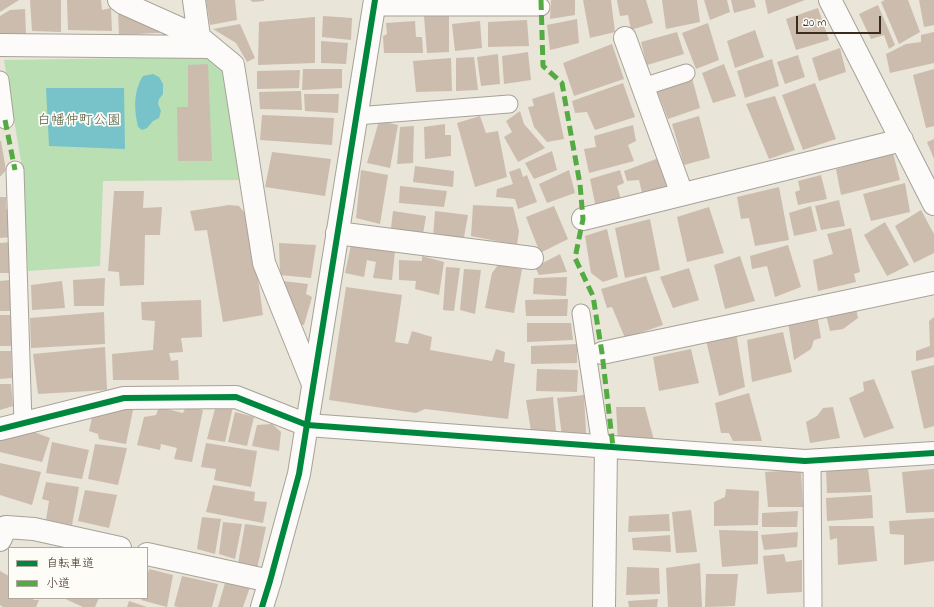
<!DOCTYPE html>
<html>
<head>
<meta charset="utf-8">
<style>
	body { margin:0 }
	#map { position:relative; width:934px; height:607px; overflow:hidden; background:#e9e5d8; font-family:"Indie Flower","Klee One",sans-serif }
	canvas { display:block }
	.legend { position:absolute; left:8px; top:547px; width:140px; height:52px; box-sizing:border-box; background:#fdfcf7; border:1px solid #afa8a0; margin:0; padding:5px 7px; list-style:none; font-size:12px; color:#3b2a1e }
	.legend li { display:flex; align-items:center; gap:8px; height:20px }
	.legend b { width:20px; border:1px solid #afa8a0 }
	.scale { position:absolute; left:796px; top:16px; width:85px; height:18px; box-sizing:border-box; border:2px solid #3b2a1e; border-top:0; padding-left:5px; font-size:12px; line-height:14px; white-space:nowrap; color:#3b2a1e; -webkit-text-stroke:3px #fdfcf7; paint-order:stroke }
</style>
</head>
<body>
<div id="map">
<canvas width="934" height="607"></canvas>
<ul class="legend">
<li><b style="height:5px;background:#00873e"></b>自転車道</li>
<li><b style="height:5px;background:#55ab43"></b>小道</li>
</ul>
<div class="scale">20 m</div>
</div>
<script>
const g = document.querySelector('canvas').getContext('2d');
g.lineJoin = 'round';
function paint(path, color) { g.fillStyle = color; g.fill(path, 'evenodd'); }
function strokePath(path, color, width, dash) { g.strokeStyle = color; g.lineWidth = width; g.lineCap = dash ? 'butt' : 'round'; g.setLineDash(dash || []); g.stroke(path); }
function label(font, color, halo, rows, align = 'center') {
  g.font = font + ' "Indie Flower","Klee One",sans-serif'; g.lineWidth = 3.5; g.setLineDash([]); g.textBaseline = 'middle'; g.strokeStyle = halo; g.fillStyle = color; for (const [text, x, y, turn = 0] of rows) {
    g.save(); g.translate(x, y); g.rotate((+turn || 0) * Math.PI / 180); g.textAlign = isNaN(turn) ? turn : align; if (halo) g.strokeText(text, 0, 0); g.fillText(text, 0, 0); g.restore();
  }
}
paint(new Path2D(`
	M209 57 224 71 241 180 103 181 100 266 28 271 23 173 4 60Z`), '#b9dfb3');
paint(new Path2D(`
	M153 74 159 77 163 84V94L159 99 158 104 161 111 159 118 153 121 147 128 142 130 138 127C134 110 133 91 143 76Z
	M46 88H124L125 149 49 146Z`), '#78c3c9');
paint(new Path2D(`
	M0 0H19L0 12Z
	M30 0H61V32L32 31Z
	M67 0H101L102 10 111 8 112 31 68 30Z
	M206 0H235L237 20 210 25Z
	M250 0H264V1L253 2Z
	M551 0H575V15L550 19Z
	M583 0H611L615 32 590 38Z
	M617 0H646L653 23 631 30 628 15 620 16Z
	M662 0H697L700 22 666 29Z
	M704 0H727L730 12 710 20Z
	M731 0H754L756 7 734 13Z
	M765 0H805L768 14Z
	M885 0H908L920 32 899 44 881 2Z
	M919 0H934V25L924 27Z
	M878 5 895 45 889 49 884 35 871 39 859 14Z
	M818 8 829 40 796 50 786 19Z
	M25 9 26 34 0 35V16L10 10Z
	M118 12 174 32 119 35Z
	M449 15V52L427 53 424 16Z
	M323 16 352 18 351 40 322 37Z
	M315 17V63L258 65 259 22Z
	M577 19 579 43 550 50 547 25Z
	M527 20 529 46 488 47V22Z
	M415 21 416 37H422L423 53H384L383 36 387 34 386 23Z
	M480 21 482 48 455 51 452 24Z
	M708 23 719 60 696 69 682 33Z
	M240 24 255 58 247 62 236 43 213 29Z
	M755 30 764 57 735 68 727 41Z
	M677 32 684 54 647 65 641 42Z
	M934 32V63L890 73 886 54 906 44 921 42V35Z
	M321 41 348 43 346 64 321 63Z
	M612 44 624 79 574 96 563 63Z
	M840 48 846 72 819 81 812 58Z
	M528 52 531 80 504 84 502 56Z
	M498 54 500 84 481 86 477 57Z
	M798 55 805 77 785 84 777 62Z
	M474 57 478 90 456 91V58Z
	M451 58 452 91 416 92 413 61Z
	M772 59 779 86 745 98 737 71Z
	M208 64 212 161H178L177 107H188V65Z
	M724 64 736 96 713 103 702 73Z
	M303 69H342V88L302 90Z
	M934 69V126L926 128 913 75Z
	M300 70 299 88 257 89V71Z
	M692 78 700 108 668 119 657 91Z
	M623 83 635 117 595 130 587 112 575 113 572 101Z
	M815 83 836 139 803 150 782 95Z
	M301 91 302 110 260 109 259 92Z
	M554 92 564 139 547 142 534 127 528 107 534 106 532 99Z
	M304 94H339L338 113 305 111Z
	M775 96 795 150 769 159 746 104Z
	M520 111 524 124 545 148 518 162 504 137 512 132 506 121Z
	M262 115 334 118 332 145 260 140Z
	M480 116 486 133 498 131 507 177 475 187 457 123Z
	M699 116 710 158 684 165 672 124Z
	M379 121 398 125 390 168 367 163Z
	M445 124V135H451V156L425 159 424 127Z
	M633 125 636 141 628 145 634 161 589 173 584 149 596 147 594 136Z
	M414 126 413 163 397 164 400 127Z
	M934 139V159L927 142Z
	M0 141H1L6 170 1 176H0Z
	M552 151 557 170 534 179 525 163Z
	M272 152 331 159 325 196 265 187Z
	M893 153 900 180 841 195 836 169Z
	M659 158 668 190 643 197 639 180 627 181 624 171Z
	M415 166 454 171 453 187 413 182Z
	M520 168 523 177 527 175 537 202 518 209 515 199 496 197 497 189 513 184 509 172Z
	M361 170 388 175 380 224 356 218Z
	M569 170 575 193 547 203 539 184Z
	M620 170 624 183 617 186 622 203 596 208 590 179Z
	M821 175 827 199 798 205 795 192 800 190 798 181Z
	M905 183 910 212 871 221 863 194Z
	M400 186 447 191 444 207 399 203Z
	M779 187 789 240 755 246 749 218 741 219 737 197Z
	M114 191H144L143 208 162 207 160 235H145L144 285 120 286 119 272 108 271Z
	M0 197H6V209H11V237L0 238Z
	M839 200 845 226 821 230 815 206Z
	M229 205 239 206 244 212 253 242 263 315 223 322 207 230 195 231 190 211Z
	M473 205 513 207 519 231 517 245 471 236Z
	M554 206 568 239 540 253 526 217Z
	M811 206 817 231 794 236 789 213Z
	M709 207 724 253 687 262 677 217Z
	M921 210 934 234V253L914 263 895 226Z
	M393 211 426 216 423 234 391 228Z
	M435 211 468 215 463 243 433 238Z
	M650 219 660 270 625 278 615 228Z
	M885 222 909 265 887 276 864 235Z
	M851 228 860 272 854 274 856 282 818 291 813 260 833 254 827 234Z
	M607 229 618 277 603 282 591 273 585 236Z
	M12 242 13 273H0V243Z
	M279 243 316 245 311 278 280 275Z
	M351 245 395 251 392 280 373 278 376 262 367 260 364 277 345 273Z
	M788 245 801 287 775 297 767 266 752 269 750 256Z
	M560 254 567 272 539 275 535 267Z
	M422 256 444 262 439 295 415 289 416 281 399 280V260L422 261Z
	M740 256 755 301 725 309 714 265Z
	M498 265 522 269 514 313 485 308 492 273Z
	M446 267 460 268 454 311 443 310Z
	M689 268 699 300 673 308 660 277Z
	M464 269 481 270 475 314 460 310Z
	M646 276 663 325 625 338 612 307 607 308 601 289Z
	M567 277 566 296 533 294 534 278Z
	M105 278 104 306H74L73 280Z
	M10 280V311H0V281Z
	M62 281 65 308 32 310 31 285Z
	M283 281 308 284 306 294 312 297 304 325 293 323Z
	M346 287 402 295 395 342 408 344 412 331 432 337 430 350 492 361 496 349 505 352 504 362 515 364 508 419 425 409 416 413 329 400Z
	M568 299 567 316H526L525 300Z
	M201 300 202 337 181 338 183 352 169 353 171 361 178 360 179 380H113L112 354 153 350 155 321 142 320 141 302Z
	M855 303 858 318 843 329 830 331 825 311Z
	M104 312 105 344 31 348 30 318Z
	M0 315H12L11 346H0Z
	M817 315 821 338 814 340 811 349 794 360 788 322Z
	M934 317V357L916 361V351L930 346 929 321Z
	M527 323H571L573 340 527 342Z
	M736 332 745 387 719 396 706 340Z
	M783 332 792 372 752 382 747 340Z
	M577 344V363L531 364V346Z
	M105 347 107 390 38 394 33 354Z
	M691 349 699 383 659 391 653 357Z
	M0 351H11L12 378 0 379Z
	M934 365V426L924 429 911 371Z
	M537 369 578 370 577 392 536 391Z
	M874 379 894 428 864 438 849 398 864 391 863 382Z
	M0 384H11L13 406 0 410Z
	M749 393 762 441H733L729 433H721L715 403Z
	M584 395 586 433 562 436 557 398Z
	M553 397 556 431H531L526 400Z
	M216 405 233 407 225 442 207 439Z
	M116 406 133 410 126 444 99 439 98 434 89 431 93 413H112Z
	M186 406 203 410 192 462 174 459 177 448 161 444 160 450 137 445 144 417 156 415 159 407 183 413Z
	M616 407H645L654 440H618Z
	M833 407 840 438 810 443 806 422 817 416 823 408Z
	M235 412 254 417 247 446 228 442Z
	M272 424 281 432 279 451 252 446 257 425Z
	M26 429 50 438 42 462 0 452V435L13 431 23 435Z
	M52 442 89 450 82 479 46 473Z
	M206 443 257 451 251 487 214 480 216 469 201 467Z
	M95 444 127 448 118 485 88 479Z
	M0 463 41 472 32 505 0 495Z
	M868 468 871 492 827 493 826 469Z
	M934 469V512L906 513 902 472Z
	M801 470 803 507H768L765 472Z
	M46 482 79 487 72 525 46 520 49 501 42 499Z
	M213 485 255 492 254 501 267 502 263 523 206 512Z
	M726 489 759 491 758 525 714 526V502L725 497Z
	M85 490 117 495 109 528 78 521Z
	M872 495 873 518 827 521 826 498Z
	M691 510 697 552 676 553 672 512Z
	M798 511 797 527H762V513Z
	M669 514 670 531 628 532 629 516Z
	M202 517 221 519 215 554 197 549Z
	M934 518V561L904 565V535L890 534 889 521Z
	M223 522 242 524 235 559 219 554Z
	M245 524 266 527 257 569 238 564Z
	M829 526H874L877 561 838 565 837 538 830 540Z
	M719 530 758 531V564L722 567Z
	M798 532 797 547 764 550 761 535Z
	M670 535 671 552 633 550 632 538Z
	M784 554 786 562 802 560V592L767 594 763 556Z
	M700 563 702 607H668L666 568Z
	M627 567 659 568 660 594 626 595Z
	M149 569 173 575 167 607 141 600 142 598H147V577Z
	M0 571 9 576V598H34L33 600H39L36 607H3L0 605Z
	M706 574H738L735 606 705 607Z
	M182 576 218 584 212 607H178L174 606Z
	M225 583 250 587 243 607H218Z
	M63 598H99L95 607H83Z
	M658 599 657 607H629L628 601Z
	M129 601 147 607H127Z`), '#ccbcae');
const service = new Path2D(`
	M374 7H541
	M0 80 5 120
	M643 87 686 73
	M356 116 509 104
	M15 170 23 423
	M581 313 601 446
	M812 461 813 607`);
const minor = new Path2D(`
	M119 0 123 3 199 37 233 65 264 263 313 384
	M194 0 199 37
	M830 0 934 204
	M625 38 682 194
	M0 45 211 47
	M583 219 902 140
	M337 233 532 258
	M602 353 934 283
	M0 429 124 398 236 397 307 425 805 461 934 453
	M0 540 6 527 34 529 120 548
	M147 554 270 581
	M604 607 606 447`);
const tertiary = new Path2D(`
	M262 607 270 581 299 474 375 0`);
strokePath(service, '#a7a299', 19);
strokePath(minor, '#a7a299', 24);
strokePath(tertiary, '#a7a299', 24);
strokePath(service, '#fcfbf9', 17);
strokePath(minor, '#fcfbf9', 22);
strokePath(tertiary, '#fcfbf9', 22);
strokePath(new Path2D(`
	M541 0 543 66 562 83 570 129 580 184 583 219 575 258 593 296 602 353 613 447
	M5 120 15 170`), '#55ab43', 5, [10, 5]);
strokePath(new Path2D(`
	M0 429 124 398 236 397 307 425 805 461 934 453
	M262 607 270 581 299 474 375 0`), '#00873e', 6);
label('14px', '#555f42', '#fdfcf7', [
	["白幡仲町公園",79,122]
]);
</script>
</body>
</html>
